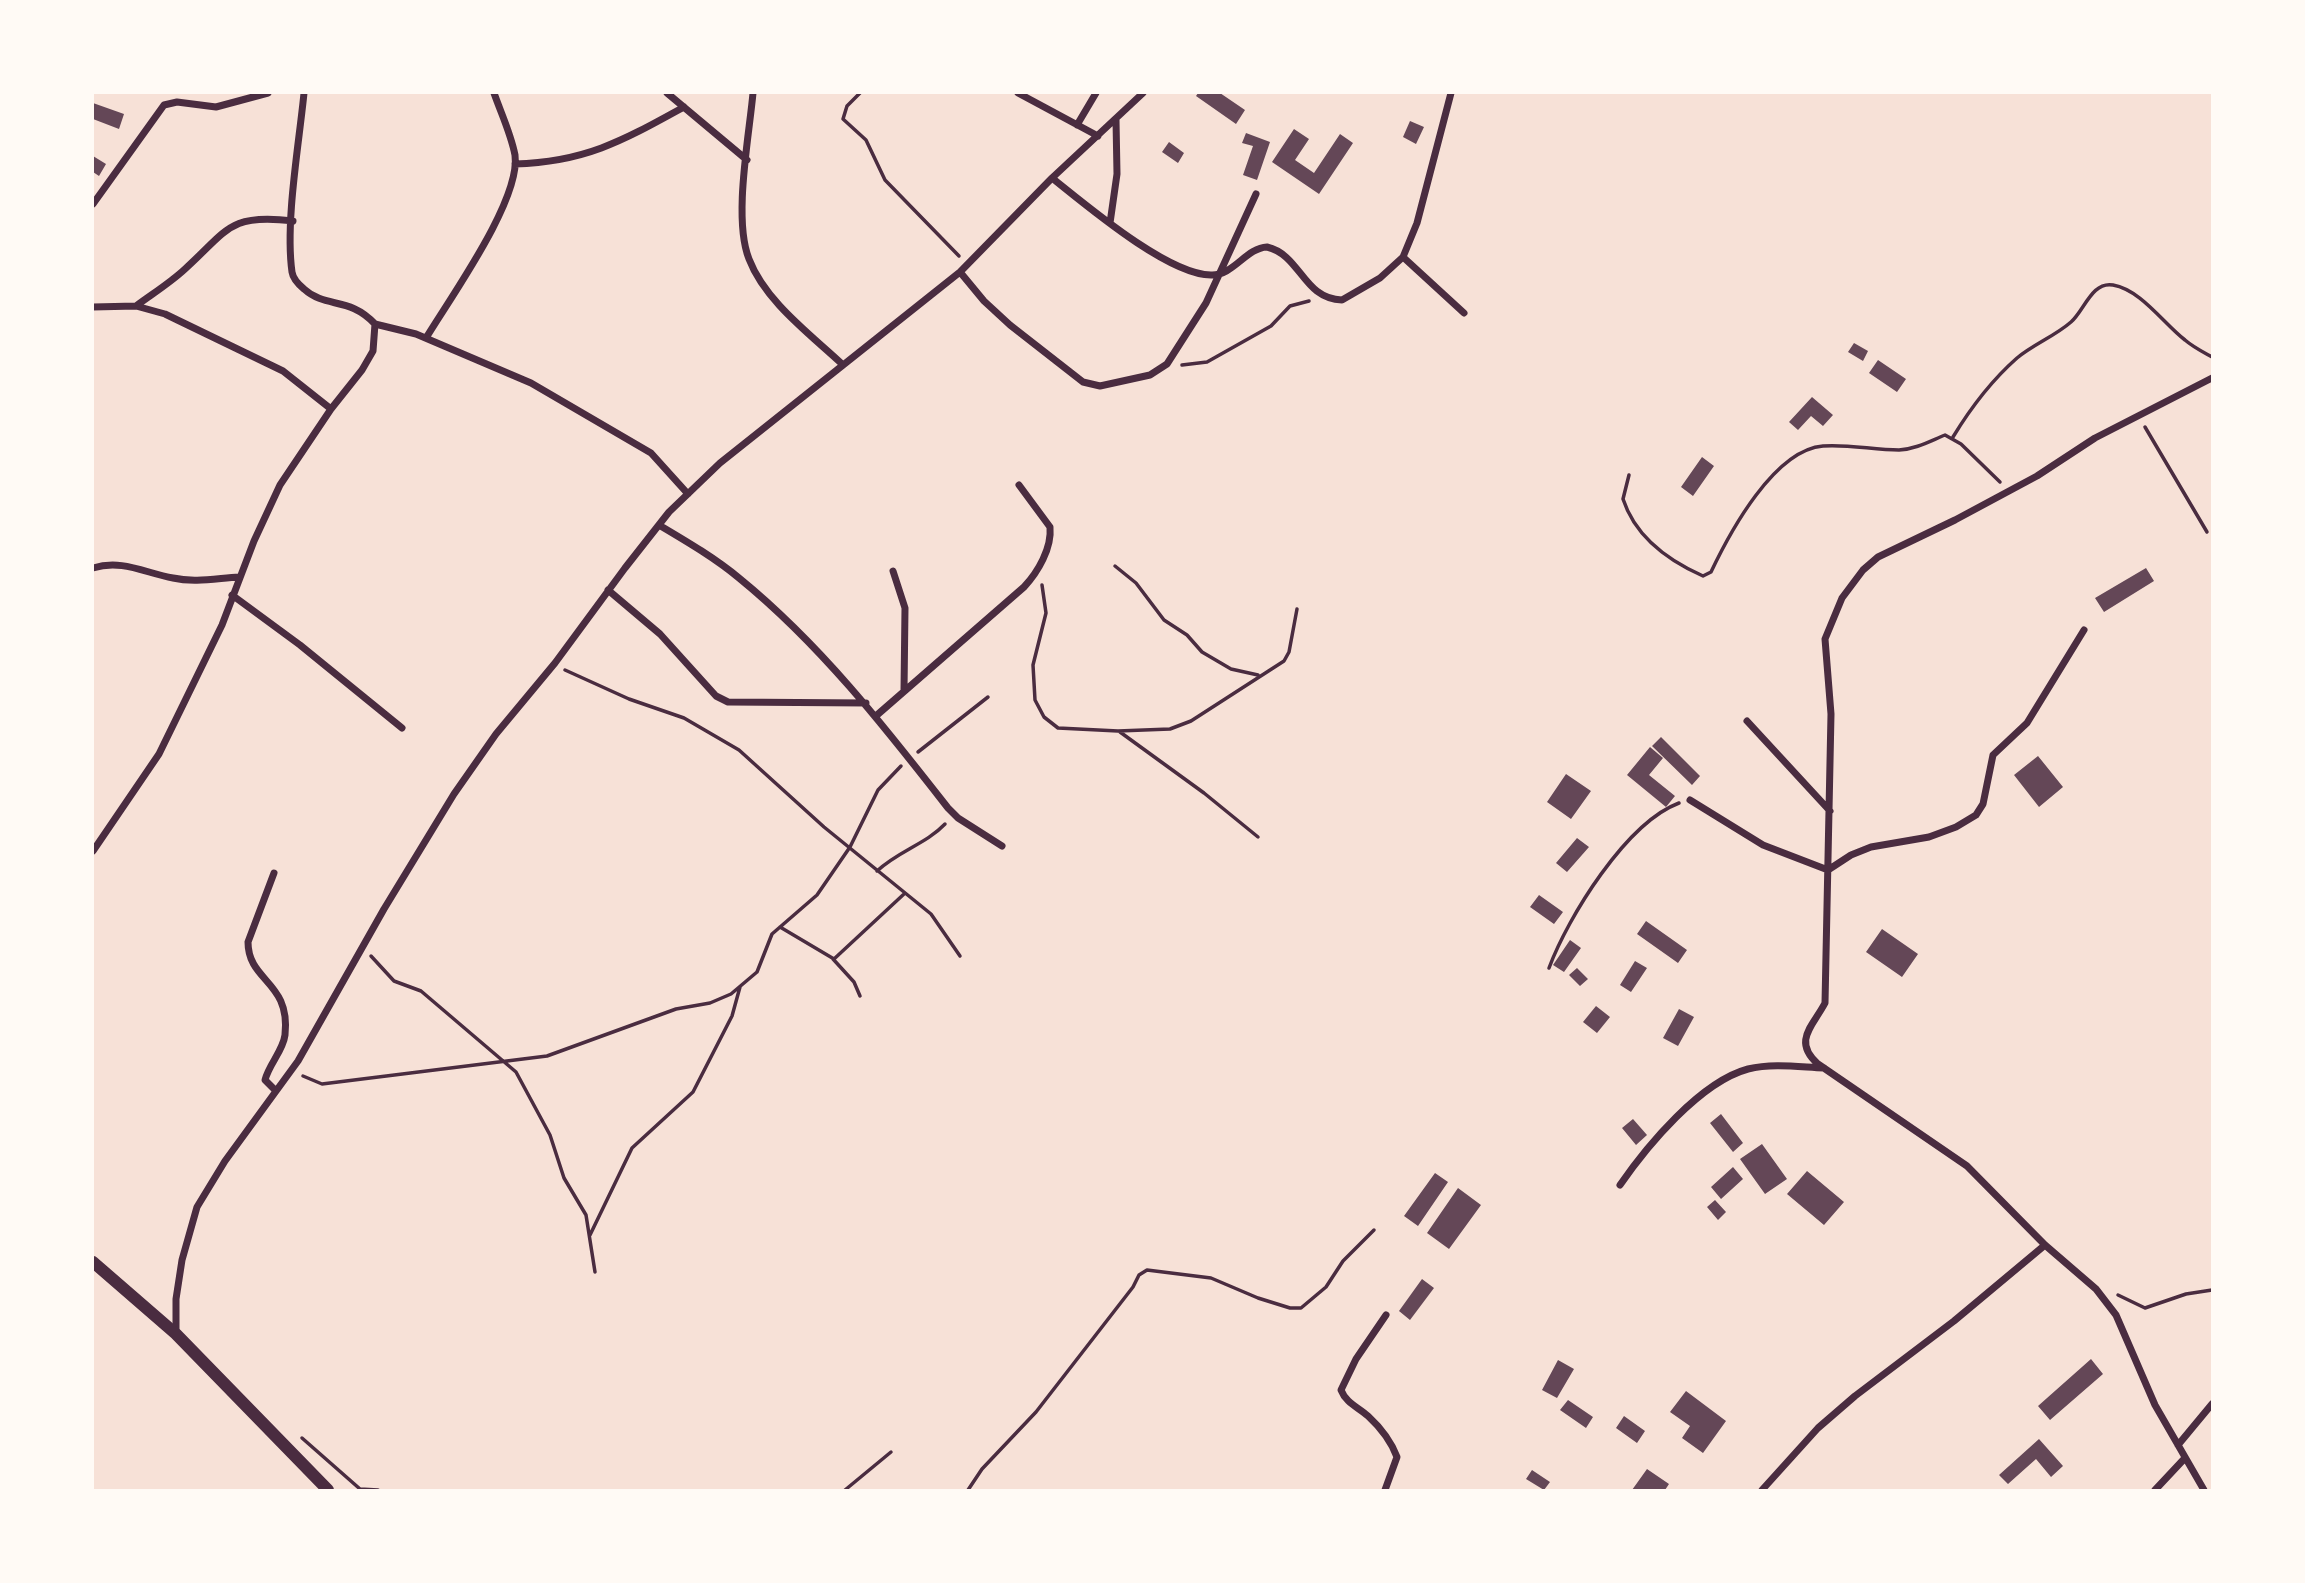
<!DOCTYPE html>
<html>
<head>
<meta charset="utf-8">
<style>
	body { margin:0 }
	#map { position:relative; width:2305px; height:1583px; overflow:hidden; background:#f7e1d7; font-family:"IBM Plex Serif",serif }
	canvas { display:block }
	.frame { position:absolute; inset:0; border:94px solid #fffaf5; pointer-events:none }
</style>
</head>
<body>
<div id="map">
<canvas width="2305" height="1583"></canvas>
<div class="frame"></div>
</div>
<script>
const g = document.querySelector('canvas').getContext('2d');
g.lineJoin = 'round';
function paint(path, color) { g.fillStyle = color; g.fill(path, 'evenodd'); }
function strokePath(path, color, width, dash) { g.strokeStyle = color; g.lineWidth = width; g.lineCap = dash ? 'butt' : 'round'; g.setLineDash(dash || []); g.stroke(path); }
paint(new Path2D(`
	M1198 93H1220L1245 110 1236 124 1196 96Z
	M93 103 124 114 119 129 93 119Z
	M1410 121 1424 127 1416 144 1403 137Z
	M1294 129 1309 139 1295 160 1314 173 1340 134 1353 143 1319 194 1272 162Z
	M1246 133 1270 142 1257 180 1243 175 1253 146 1242 143Z
	M1169 142 1184 153 1178 163 1162 152Z
	M93 156 106 164 99 176 93 172Z
	M1854 343 1868 351 1863 361 1848 352Z
	M1878 360 1906 379 1897 392 1869 373Z
	M1812 397 1833 415 1823 426 1811 416 1798 430 1789 422Z
	M1702 457 1714 466 1693 496 1681 487Z
	M2146 568 2154 581 2104 612 2095 598Z
	M1661 737 1700 776 1692 785 1652 746Z
	M1650 747 1663 758 1649 775 1675 796 1666 807 1627 775Z
	M2038 756 2063 787 2039 807 2014 775Z
	M1566 774 1591 791 1571 819 1547 802Z
	M1577 838 1589 847 1567 872 1556 863Z
	M1539 895 1563 912 1554 924 1530 907Z
	M1646 921 1687 950 1678 963 1637 934Z
	M1882 929 1918 954 1902 977 1866 952Z
	M1570 940 1581 948 1564 972 1553 965Z
	M1635 961 1647 968 1631 992 1620 985Z
	M1577 968 1588 979 1580 986 1569 975Z
	M1596 1006 1610 1017 1597 1033 1583 1022Z
	M1679 1009 1694 1017 1678 1046 1663 1038Z
	M1721 1114 1743 1143 1733 1152 1710 1123Z
	M1633 1119 1647 1135 1636 1145 1622 1128Z
	M1762 1144 1787 1179 1765 1194 1740 1159Z
	M1733 1167 1743 1179 1721 1199 1711 1187Z
	M1807 1171 1844 1202 1824 1225 1787 1194Z
	M1435 1173 1448 1182 1418 1226 1404 1216Z
	M1458 1188 1481 1205 1449 1249 1427 1233Z
	M1715 1200 1726 1212 1718 1220 1707 1207Z
	M1422 1279 1434 1288 1410 1320 1399 1311Z
	M2091 1359 2103 1374 2050 1420 2038 1406Z
	M1558 1360 1574 1369 1557 1398 1542 1390Z
	M1686 1391 1726 1421 1703 1453 1682 1438 1690 1426 1670 1412Z
	M1568 1400 1593 1417 1586 1428 1560 1410Z
	M1624 1416 1645 1431 1637 1443 1616 1428Z
	M2039 1439 2063 1466 2051 1477 2036 1459 2008 1484 1999 1475Z
	M1647 1469 1669 1484 1665 1490H1632Z
	M1532 1470 1550 1482 1544 1490 1526 1479Z`), '#644757');
strokePath(new Path2D(`
	M860 93 847 106 843 119 866 140 885 180 959 256
	M1182 365 1207 362 1271 326 1290 306 1309 301
	M2145 427 2207 532
	M1953 437C1970 409 1992 380 2017 358 2034 344 2055 336 2071 322 2084 311 2092 281 2113 285 2141 290 2163 323 2185 340 2193 347 2203 352 2212 357
	M1629 475 1623 499C1635 536 1667 560 1703 576L1711 572C1730 532 1774 450 1823 446 1848 444 1874 450 1899 450 1916 449 1930 441 1945 435L1961 444 2000 482
	M1115 566 1136 583 1164 620 1187 635 1202 652 1231 669 1258 675
	M1042 585 1046 613 1033 665 1035 700 1044 717 1058 728 1118 731 1170 729 1191 721 1284 661 1289 652 1297 609
	M565 670 629 699 684 718 739 750 824 827 931 914 960 956
	M1120 732 1204 793 1258 837
	M918 752 988 697
	M877 871C898 851 926 844 945 824
	M780 927 834 959 904 894
	M371 956 394 981 421 991 516 1072 550 1135 564 1178 586 1215 595 1272
	M833 959 854 982 860 996
	M1549 968C1568 917 1626 823 1679 803
	M303 1076 322 1084 547 1056 676 1009 710 1003 731 994 757 972 772 934 817 895 850 847 878 790 901 766
	M590 1235 632 1148 693 1092 732 1016 740 987
	M2118 1295 2145 1308 2186 1294 2212 1290
	M302 1438 360 1489 378 1490
	M845 1490 891 1452
	M968 1490 982 1469 1036 1412 1133 1287 1139 1275 1147 1270 1211 1278 1258 1298 1290 1308H1301L1326 1287 1343 1261 1374 1230`), '#4a2c40', 3.5);
strokePath(new Path2D(`
	M667 93 747 160
	M753 93C749 137 733 219 749 259 765 301 810 334 842 364
	M1018 93 1098 136
	M1077 125 1096 93
	M515 164C586 162 624 140 684 107
	M1052 178C1086 205 1168 275 1211 275 1233 276 1246 248 1267 247 1301 255 1303 299 1342 300L1380 278 1403 257 1417 223 1451 93
	M93 204 164 105 177 102 216 107 268 93
	M1110 223 1117 174 1116 120
	M1403 257 1464 313
	M960 272 984 301 1010 325 1083 382 1100 386 1150 375 1167 364 1206 303 1256 194
	M136 306C152 294 170 283 185 269 228 230 229 213 293 221
	M93 307 136 306 165 314 283 371 331 409
	M375 324 416 334 531 383 651 453 688 494
	M426 338C450 298 521 200 515 155 511 134 501 113 494 93
	M659 525C686 541 715 558 739 578 820 644 884 726 948 808L958 818 1002 846
	M93 568C122 559 145 573 173 578 195 583 218 578 239 577
	M893 571 905 608 904 691
	M608 590 660 634 716 696 728 702 866 703
	M232 595 300 645 402 728
	M877 715 1024 587C1038 572 1052 548 1050 527L1019 485
	M1747 721 1830 811
	M1690 800 1763 845 1828 870 1851 855 1871 847 1929 837 1956 827 1976 815 1983 804 1993 755 2027 723 2084 630
	M93 851 159 754 222 625 254 541 280 485 331 409 362 370 373 351 375 324C349 296 326 309 304 289 298 284 293 279 292 272 285 222 299 144 304 93
	M274 873 248 942C248 982 291 981 285 1035 283 1051 269 1064 265 1080L276 1091
	M1620 1185C1647 1146 1700 1082 1748 1069 1773 1063 1799 1067 1824 1068
	M176 1334V1299L182 1260 197 1207 225 1161 298 1061 384 909 454 794 496 734 555 663 625 568 669 512 720 463 960 272 1052 178 1143 93
	M2178 1445 2212 1404
	M1385 1490 1397 1457C1391 1441 1381 1428 1368 1416 1358 1407 1346 1403 1341 1390L1356 1359 1386 1315
	M1762 1490 1818 1428 1855 1396 1954 1321 2045 1245
	M2155 1490 2185 1458
	M2204 1490 2155 1405 2116 1315 2096 1289 2045 1245 1967 1166 1818 1064C1792 1041 1813 1026 1825 1003L1831 714 1825 639 1842 598 1863 570 1878 557 1955 520 2037 476 2095 438 2212 378`), '#4a2c40', 7);
strokePath(new Path2D(`
	M93 1262 176 1334 328 1490`), '#4a2c40', 12);
</script>
</body>
</html>
